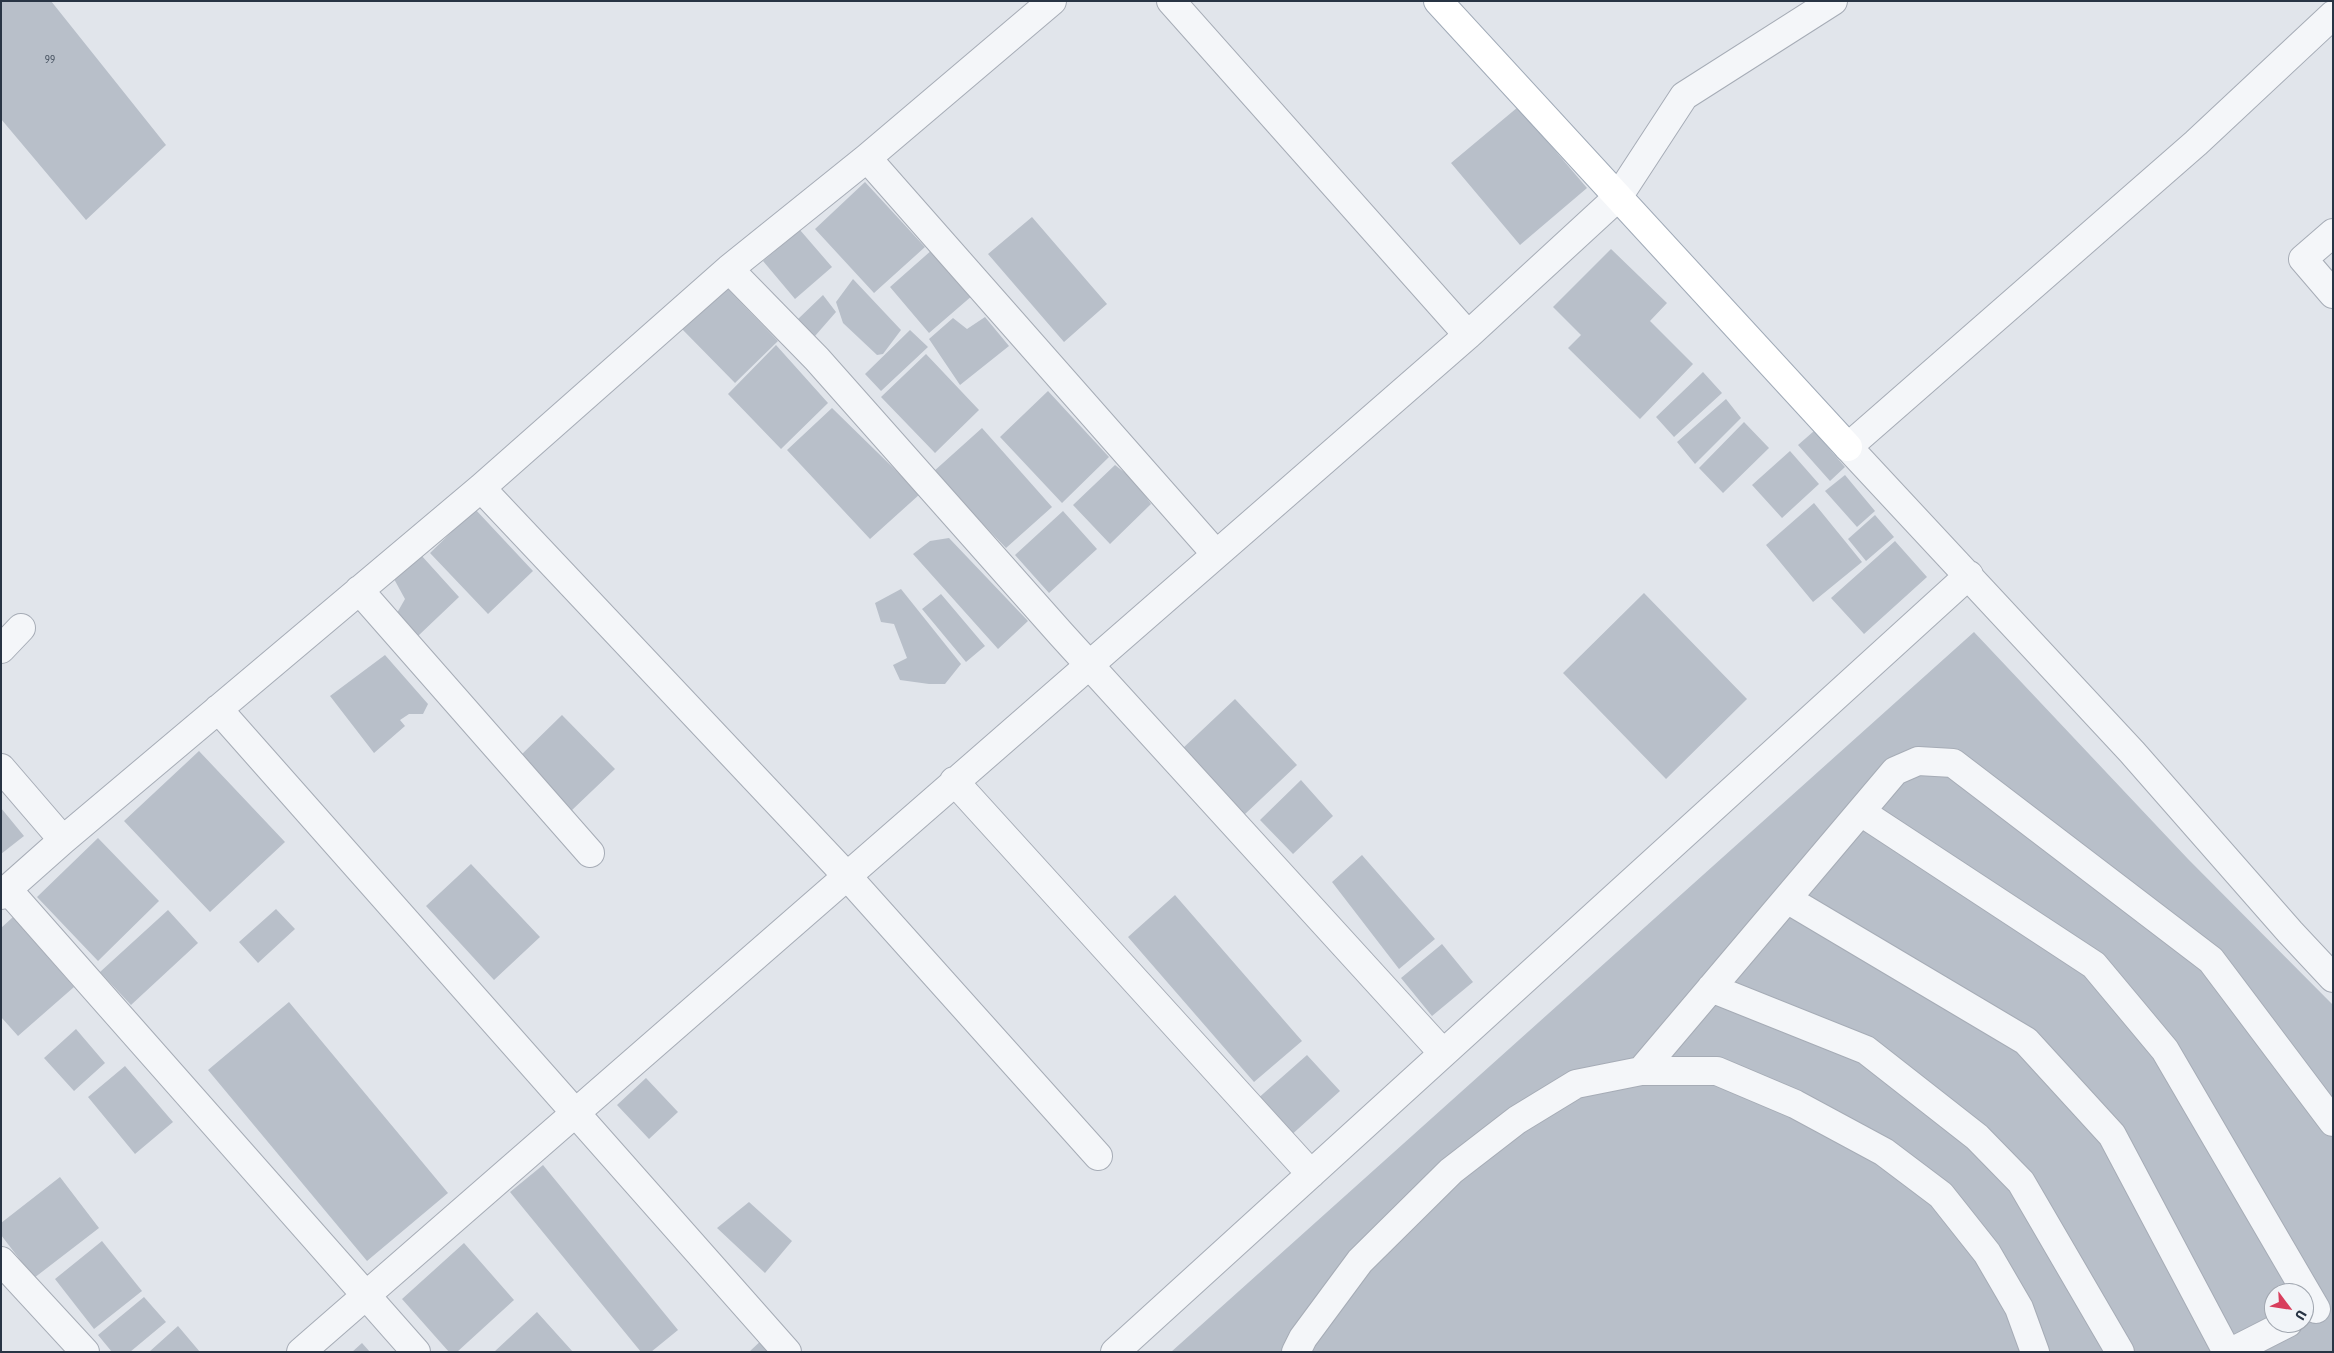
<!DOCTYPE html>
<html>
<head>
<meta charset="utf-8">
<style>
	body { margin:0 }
	#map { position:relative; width:2334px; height:1353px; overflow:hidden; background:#e1e5eb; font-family:"Asap Condensed",sans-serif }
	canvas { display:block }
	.frame { position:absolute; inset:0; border:2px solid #283444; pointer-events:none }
	.north { position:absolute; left:2264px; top:1283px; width:50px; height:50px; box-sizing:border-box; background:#f1f4f8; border:1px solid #a1a7b0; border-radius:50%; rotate:121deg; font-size:14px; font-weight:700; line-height:20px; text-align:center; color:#283444 }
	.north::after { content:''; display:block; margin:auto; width:18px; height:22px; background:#d83e5d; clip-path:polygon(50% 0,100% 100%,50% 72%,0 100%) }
</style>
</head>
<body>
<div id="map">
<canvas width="2334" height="1353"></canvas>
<div class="frame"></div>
<div class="north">U</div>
</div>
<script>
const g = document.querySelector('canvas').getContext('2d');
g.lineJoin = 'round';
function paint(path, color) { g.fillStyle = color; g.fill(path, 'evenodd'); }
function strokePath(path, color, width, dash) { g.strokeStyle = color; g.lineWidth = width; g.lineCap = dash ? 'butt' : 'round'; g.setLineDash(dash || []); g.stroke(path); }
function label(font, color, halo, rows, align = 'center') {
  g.font = font + ' "Asap Condensed",sans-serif'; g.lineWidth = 5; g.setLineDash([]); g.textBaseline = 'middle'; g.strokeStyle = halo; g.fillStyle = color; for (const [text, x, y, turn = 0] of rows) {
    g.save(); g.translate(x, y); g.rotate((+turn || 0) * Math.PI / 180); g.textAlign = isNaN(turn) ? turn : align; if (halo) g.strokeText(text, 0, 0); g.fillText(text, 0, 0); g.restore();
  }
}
paint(new Path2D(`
	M1 1H51L166 145 86 220 1 119Z
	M1518 107 1587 188 1520 245 1451 163Z
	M865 182 925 247 874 293 815 229Z
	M1032 217 1107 304 1064 342 988 254Z
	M800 230 832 267 795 299 763 261Z
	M933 249 973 295 929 333 890 287Z
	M1611 249 1667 303 1650 321 1693 364 1640 419 1568 348 1581 335 1553 307Z
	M853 279 901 330 883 354 877 355 843 323 836 302Z
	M724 285 778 341 735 383 681 328Z
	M823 295 836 312 815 336 797 320Z
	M985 317 1009 346 960 385 929 339 953 318 967 329Z
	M910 330 928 347 881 391 865 374Z
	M776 345 828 403 781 449 728 394Z
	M926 354 979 410 935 453 881 397Z
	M1703 372 1722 393 1674 437 1656 417Z
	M1048 391 1109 457 1062 503 1000 437Z
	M1726 399 1741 418 1695 464 1677 442Z
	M832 408 920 494 870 539 787 450Z
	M1744 422 1769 448 1723 493 1699 468Z
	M982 428 1052 507 1006 548 933 472Z
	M1814 431 1845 467 1830 481 1798 445Z
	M1790 451 1819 484 1782 518 1752 485Z
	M1115 465 1134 480 1151 504 1110 544 1073 505Z
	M1845 475 1875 511 1857 527 1825 491Z
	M1814 503 1862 562 1813 602 1766 545Z
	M475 509 533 571 488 614 430 553Z
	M1063 511 1097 549 1049 593 1015 555Z
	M1875 515 1894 537 1866 561 1848 539Z
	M949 538 1028 621 998 649 913 554 930 541Z
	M1895 541 1927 577 1864 634 1831 598Z
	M421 555 459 597 418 636 397 613 405 599 394 579Z
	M901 589 961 664 945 684H929L900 680 893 665 907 658 894 624 881 622 875 603Z
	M1644 593 1747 699 1666 779 1563 673Z
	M941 594 985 646 966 662 922 609Z
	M1974 632 2188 859 2333 1005V1352H1171ZM2274 1293H2304V1323H2274Z
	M385 655 428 704 423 714H409L400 720 405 726 374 753 330 696Z
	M1235 699 1297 765 1244 815 1182 749Z
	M562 715 615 769 571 811 519 757Z
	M199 751 285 842 210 912 124 821Z
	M1301 780 1333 816 1293 854 1260 820Z
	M1 808 24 836 1 854Z
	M98 838 159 901 98 961 37 897Z
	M1362 855 1435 939 1399 969 1332 882Z
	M471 864 540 937 494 980 426 906Z
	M1175 895 1302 1041 1254 1082 1128 937Z
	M276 909 295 929 258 963 239 942Z
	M168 910 198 943 131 1005 100 972Z
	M13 917 74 987 18 1036 1 1017V928Z
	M1442 944 1473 982 1432 1016 1401 978Z
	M289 1002 448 1193 367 1261 208 1070Z
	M76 1029 105 1063 74 1091 44 1058Z
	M1307 1055 1340 1091 1288 1138 1255 1101Z
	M125 1066 173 1122 135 1154 88 1097Z
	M646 1078 678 1112 649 1139 617 1105Z
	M543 1165 678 1330 651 1352H641L510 1192Z
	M60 1177 99 1228 34 1278 1 1235V1223Z
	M749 1202 792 1241 765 1273 717 1228Z
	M102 1241 142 1291 94 1329 55 1279Z
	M464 1243 514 1300 457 1352H449L402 1299Z
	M144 1297 166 1322 130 1352H112L98 1335Z
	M537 1312 573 1352H494Z
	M178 1326 200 1352H149Z
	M765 1337 777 1352H749Z
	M362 1343 370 1352H352Z`), '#b8bfc9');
const minor = new Path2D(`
	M1171 1 1468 335
	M2333 15 2196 143 1848 447 2132 752 2290 932 2333 978
	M867 158 1216 554
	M2333 233 2303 259 2333 294
	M729 269 817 359 1061 634 1443 1053
	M481 488 847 876 1098 1156
	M359 590 590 853
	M1 649 21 628
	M218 709 787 1352
	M1 768 63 840
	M954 781 1311 1174
	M1861 812 2094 965 2165 1050 2316 1309
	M8 890 416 1352
	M1 895 63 840 481 488 729 269 867 158 1052 1
	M1787 899 2026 1041 2112 1135 2227 1352
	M1711 988 1866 1050 1977 1137 2021 1182 2120 1352
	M1641 1071 1895 771 1918 761 1953 763 2211 960 2333 1122
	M1 1261 85 1352
	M301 1352 1468 335 1618 197 1684 96 1833 1
	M1115 1352 1969 575
	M1296 1352 1303 1338 1360 1261 1451 1171 1517 1120 1576 1084 1641 1071H1717L1795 1104 1884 1152 1941 1195 1987 1253 2019 1308 2035 1352
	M2231 1352 2288 1323`);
const major = new Path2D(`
	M1438 1 1848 447`);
strokePath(minor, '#a6acb6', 30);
strokePath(major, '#a0aab7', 30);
strokePath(minor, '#f4f6f9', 28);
strokePath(major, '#fff', 28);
label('11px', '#4c5765', null, [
	["99",50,60]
]);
</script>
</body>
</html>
